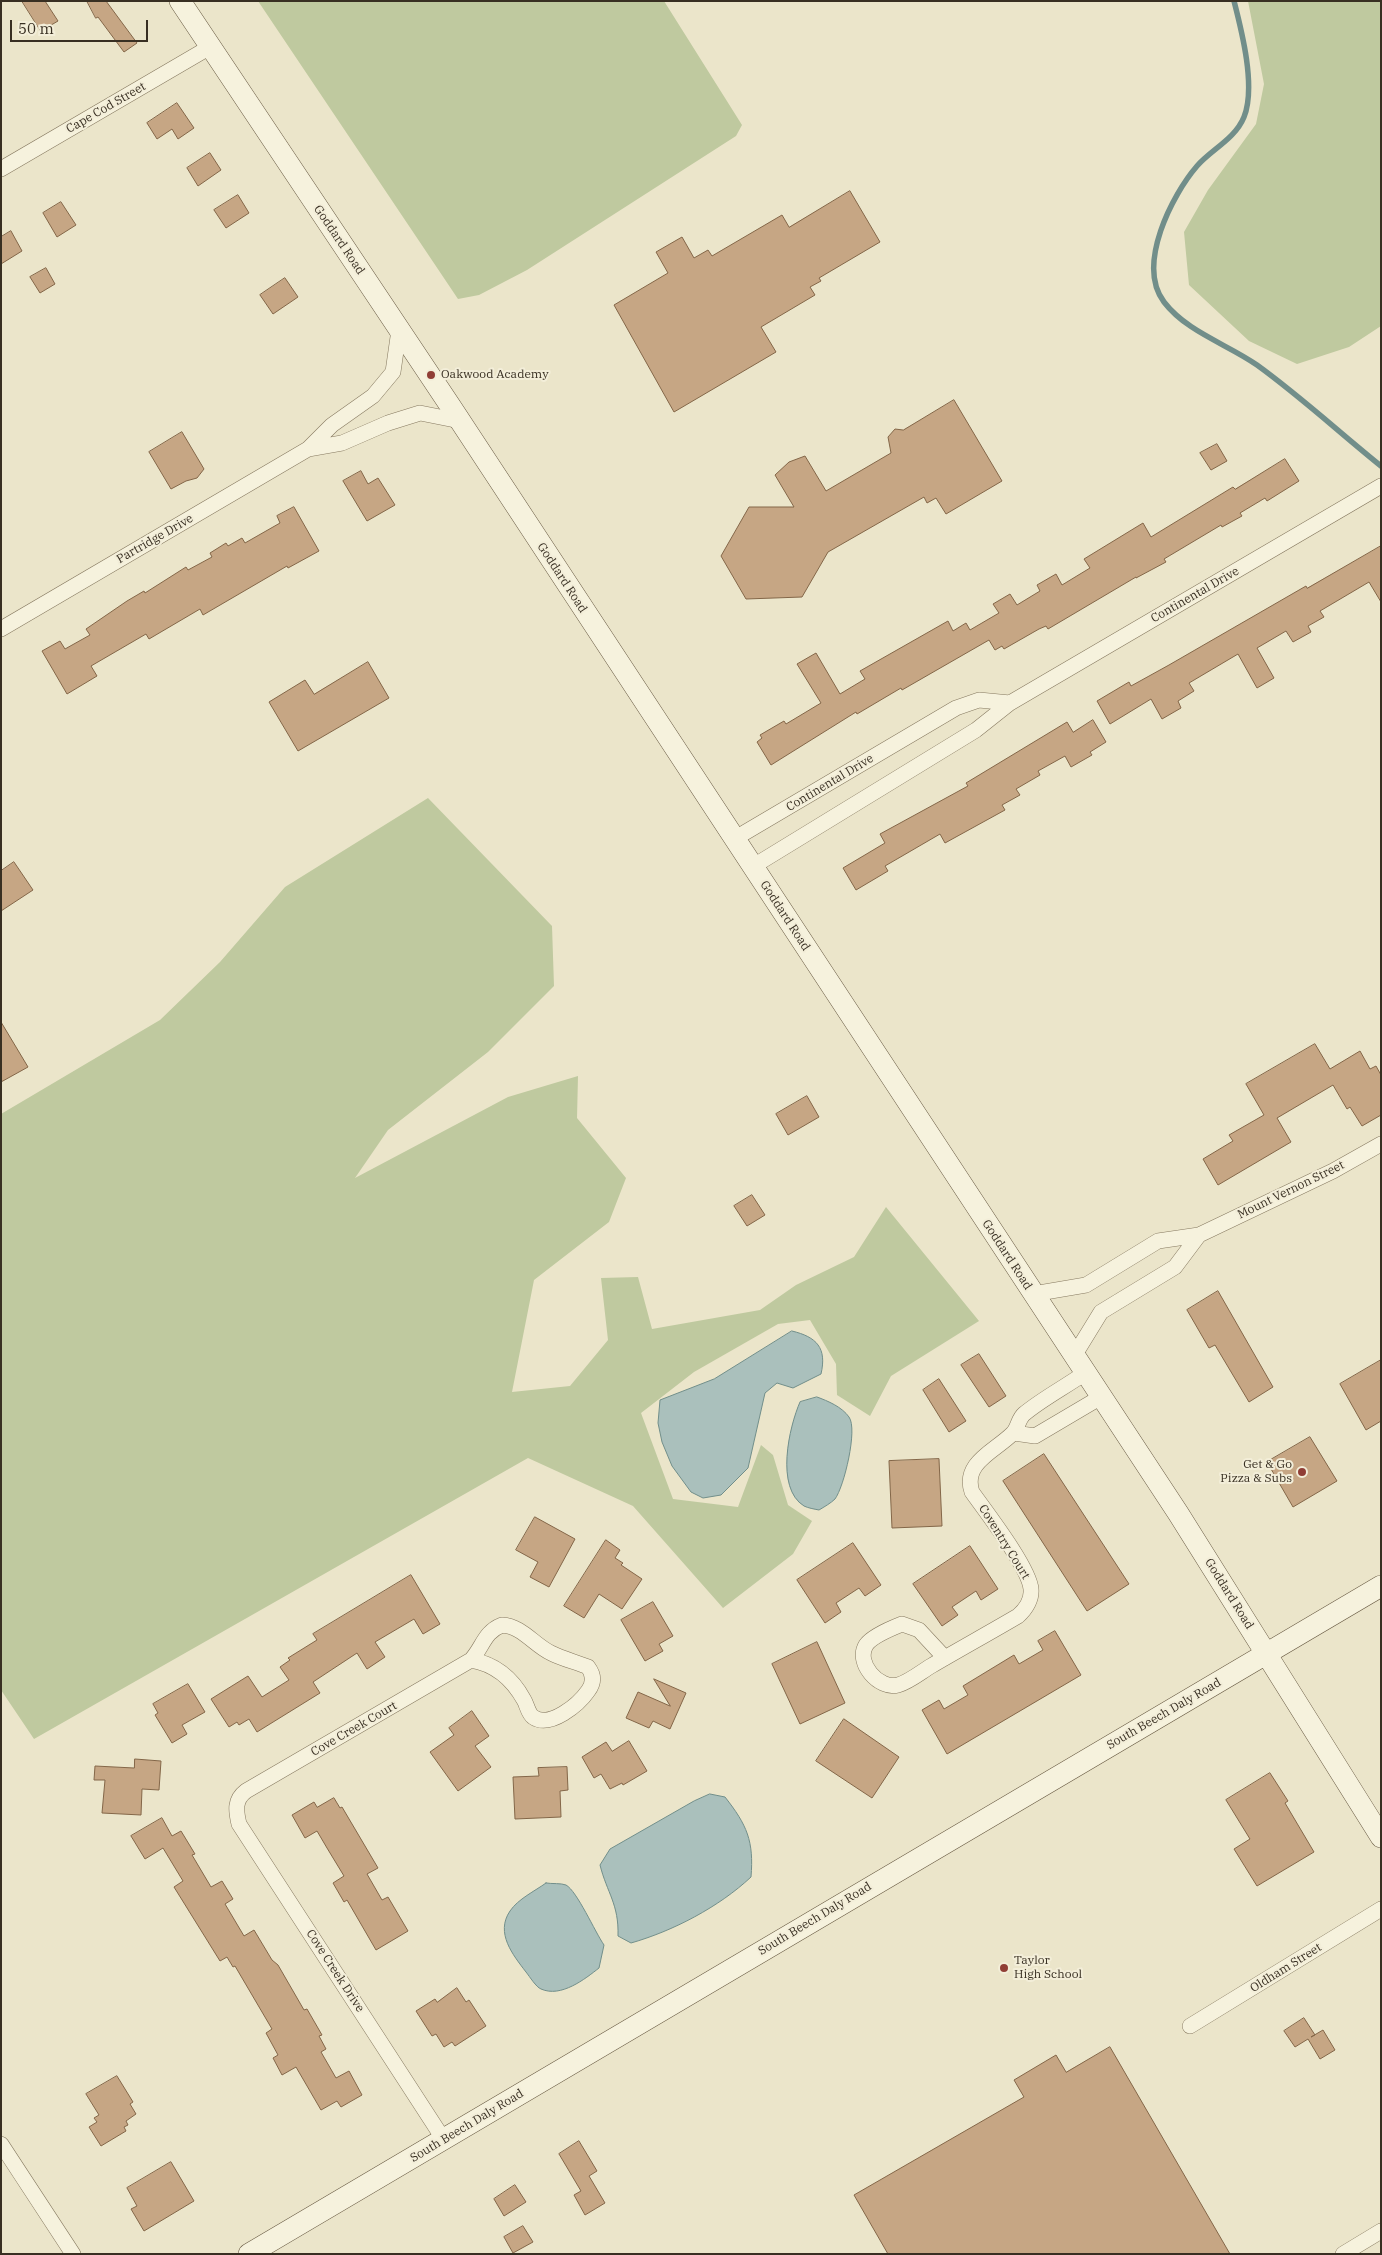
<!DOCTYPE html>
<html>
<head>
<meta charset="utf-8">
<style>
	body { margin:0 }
	#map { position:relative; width:1382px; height:2255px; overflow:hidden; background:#ebe5ca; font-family:"IBM Plex Serif",serif }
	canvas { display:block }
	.frame { position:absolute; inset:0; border:2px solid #382f22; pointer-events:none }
	.scale { position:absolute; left:10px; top:20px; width:138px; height:22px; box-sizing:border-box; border:2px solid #382f22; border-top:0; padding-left:6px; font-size:15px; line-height:18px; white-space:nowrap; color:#382f22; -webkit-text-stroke:4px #f3eed9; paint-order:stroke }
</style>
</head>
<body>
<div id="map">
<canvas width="1382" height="2255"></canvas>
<div class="frame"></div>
<div class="scale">50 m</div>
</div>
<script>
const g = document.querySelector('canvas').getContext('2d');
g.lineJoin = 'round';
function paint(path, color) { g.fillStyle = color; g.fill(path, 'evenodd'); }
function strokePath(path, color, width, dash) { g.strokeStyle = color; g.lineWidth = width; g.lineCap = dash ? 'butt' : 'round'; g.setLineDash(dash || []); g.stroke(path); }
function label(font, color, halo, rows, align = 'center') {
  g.font = font + ' "IBM Plex Serif",serif'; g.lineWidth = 4; g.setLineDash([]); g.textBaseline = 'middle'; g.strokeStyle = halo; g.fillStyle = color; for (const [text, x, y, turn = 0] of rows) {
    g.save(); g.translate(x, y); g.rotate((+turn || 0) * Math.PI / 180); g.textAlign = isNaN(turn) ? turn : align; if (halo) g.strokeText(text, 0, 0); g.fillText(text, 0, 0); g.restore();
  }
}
paint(new Path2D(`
	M258 1H664L742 125 736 136 527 270 479 295 458 299Z
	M1248 1H1381V326L1349 347 1297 364 1249 341 1189 285 1184 232 1208 190 1256 124 1264 84Z
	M428 798 552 926 554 986 488 1052 388 1130 355 1178 508 1097 578 1076 577 1118 626 1178 609 1222 534 1280 512 1392 570 1386 608 1340 601 1278 638 1277 652 1329 760 1310 796 1285 854 1257 886 1207 979 1321 891 1376 870 1416 837 1395 836 1364 810 1320 778 1324 694 1372 641 1413 673 1499 738 1507 761 1445 773 1455 788 1505 812 1521 793 1554 723 1608 633 1506 528 1458 34 1739 1 1690V1114L160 1020 220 962 285 887Z`), '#bfc99f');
const water = new Path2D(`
	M792 1331C817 1337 827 1348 821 1374L793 1388 777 1383 765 1393 748 1468 721 1495 703 1498 691 1492 672 1466 662 1442 658 1423 660 1400 714 1379Z
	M817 1397C828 1401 842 1407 849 1417 858 1429 844 1487 835 1499 831 1503 824 1507 819 1510 814 1509 808 1508 804 1506 775 1488 789 1427 800 1402Z
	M710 1794 725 1797C747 1825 754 1841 751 1877 719 1907 673 1931 631 1943L618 1936C619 1904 607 1893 600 1865L610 1849 694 1801Z
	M546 1883C552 1884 561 1883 566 1885 577 1891 595 1932 604 1945L599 1968C585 1979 561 1998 541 1989 536 1987 530 1977 526 1972 513 1955 495 1933 510 1911 518 1899 535 1891 546 1883Z`);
paint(water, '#aac0bc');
strokePath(water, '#718e8a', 1);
strokePath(new Path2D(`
	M1234 1C1242 32 1256 87 1244 117 1235 139 1212 149 1197 166 1172 195 1136 265 1164 302 1187 332 1227 344 1257 365 1300 396 1340 433 1381 466`), '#718e8a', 5.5);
const building = new Path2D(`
	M22 1H45L58 21 41 31Z
	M87 1H106L137 43 124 52 98 17 96 18Z
	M177 103 194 128 178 139 172 129 157 139 147 123Z
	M210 153 221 170 198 186 187 168Z
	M850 191 880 242 819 278 821 281 810 287 815 295 761 327 776 352 674 412 614 305 668 273 656 252 682 237 694 258 708 250 712 256 782 215 789 227Z
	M238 195 249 213 226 228 214 210Z
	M61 202 76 225 57 237 43 213Z
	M11 231 22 251 1 264V237Z
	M46 268 55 284 40 293 30 277Z
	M285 278 298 297 273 314 260 295Z
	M954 400 1002 481 946 514 936 498 927 503 924 497 828 552 802 597 746 599 721 556 749 507H794L775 475 789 462 805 456 826 491 891 453 888 437 895 429 903 430Z
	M182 432 204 469 197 478 186 481 171 489 149 452Z
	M1217 444 1227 461 1211 470 1200 453Z
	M1285 459 1299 481 1267 501 1265 498 1240 513 1242 516 1222 527 1221 525 1164 559 1166 562 1136 578V577L1048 629 1046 626 1039 629 1004 649 1002 646 995 650 989 640 902 690 901 688 857 714 856 712 771 765 757 742 762 738 760 735 784 721 786 724 821 703 797 664 816 653 840 694 865 679 860 671 948 621 953 631 966 623 970 630 999 613 993 604 1010 594 1017 605 1040 591 1037 585 1056 574 1062 585 1090 568 1084 559 1143 523 1151 537 1233 487 1235 489Z
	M361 471 368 484 378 478 395 505 367 521 343 481Z
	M294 507 319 551 288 568 287 566 203 615 200 609 149 639 146 634 91 666 97 676 67 694 42 651 60 641 65 649 90 635 86 629 127 601 144 591 145 593 186 567 188 570 212 557 210 553 226 543 228 546 242 538 245 543 280 523 277 516Z
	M1381 546V602L1369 582 1320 611 1324 617 1308 626 1311 632 1293 642 1286 631 1257 648 1274 678 1257 688 1238 654 1189 683 1194 691 1178 701 1181 708 1162 719 1151 699 1110 724 1097 701 1129 682 1131 686 1169 665 1306 586 1307 588Z
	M368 662 389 698 298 751 269 702 305 680 314 694Z
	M1093 720 1106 742 1090 752 1092 755 1071 767 1065 756 1038 771 1040 775 1016 789 1020 795 1002 805 1005 810 945 843 940 834 885 866 888 871 856 890 843 868 885 843 880 834 968 786 966 783 1067 722 1073 732Z
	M14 862 33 890 1 911V871Z
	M1 1022 28 1067 1 1082Z
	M1315 1044 1330 1069 1360 1051 1370 1069 1376 1066 1381 1075V1115L1362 1126 1350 1107 1347 1109 1333 1085 1277 1118 1291 1142 1218 1185 1203 1159 1233 1141 1229 1135 1264 1115 1246 1084Z
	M807 1096 819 1117 788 1135 776 1114Z
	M752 1195 765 1215 747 1226 734 1206Z
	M1218 1291 1273 1387 1249 1402 1215 1345 1209 1348 1187 1310Z
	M979 1354 1006 1396 989 1407 961 1365Z
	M1381 1360V1421L1366 1430 1340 1384Z
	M939 1379 966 1421 949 1432 923 1390Z
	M1310 1437 1337 1481 1293 1507 1267 1462Z
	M1044 1454 1129 1584 1087 1611 1003 1481Z
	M939 1459 942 1526 892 1528 889 1461Z
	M535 1517 575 1539 549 1587 530 1577 538 1562 516 1550Z
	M606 1540 620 1550 615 1558 623 1563 621 1565 642 1579 622 1609 599 1594 584 1618 564 1606Z
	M853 1543 881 1585 865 1596 859 1588 836 1603 841 1612 825 1623 797 1580Z
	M970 1546 998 1589 981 1600 976 1591 952 1607 958 1615 942 1626 913 1584Z
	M411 1575 440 1624 423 1634 414 1619 375 1642 385 1657 367 1669 357 1653 313 1682 320 1693 257 1732 249 1719 239 1725 237 1722 229 1727 211 1699 248 1676 262 1697 289 1680 280 1667 290 1660 288 1658 317 1640 313 1634Z
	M653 1602 673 1636 659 1644 663 1651 645 1661 621 1620Z
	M1055 1631 1081 1675 947 1754 922 1710 939 1700 944 1709 968 1695 963 1686 1014 1655 1019 1664 1043 1650 1038 1641Z
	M817 1642 845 1703 800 1724 772 1664Z
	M654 1679 686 1693 670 1729 653 1721 649 1728 626 1718 638 1692 670 1706Z
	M188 1684 205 1712 182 1725 187 1734 172 1743 155 1715 158 1713 153 1704Z
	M472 1711 489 1736 475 1746 491 1767 458 1791 430 1752 454 1735 449 1728Z
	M844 1719 899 1757 872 1798 816 1761Z
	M629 1741 647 1771 623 1785 622 1783 610 1789 601 1774 594 1778 582 1757 606 1742 612 1751Z
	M135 1759 161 1761 159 1790 142 1789 141 1815 102 1813 105 1780H94L95 1766 134 1768Z
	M567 1767 568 1790 560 1791 561 1817 515 1819 513 1777 539 1776 538 1768Z
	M1270 1773 1288 1801 1285 1803 1314 1852 1257 1886 1234 1849 1250 1839 1226 1800Z
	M334 1798 340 1808 342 1807 378 1868 367 1874 382 1900 388 1897 408 1931 376 1950 347 1900 344 1902 333 1883 344 1876 327 1848 317 1831 305 1838 292 1815 314 1802 317 1807Z
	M162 1818 172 1836 181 1831 195 1854 192 1855 211 1887 222 1881 233 1899 225 1904 244 1936 254 1930 272 1960 278 1965 304 2010 307 2009 322 2035 319 2036 326 2049 321 2052 336 2078 349 2071 362 2095 341 2107 337 2101 321 2110 296 2067 282 2075 273 2058 278 2055 266 2033 272 2029 235 1966 233 1967 227 1957 220 1961 174 1887 183 1881 163 1848 145 1859 131 1836Z
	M457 1988 466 2002 469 2000 486 2026 455 2046 452 2042 444 2047 436 2034 432 2036 416 2011 435 1999 437 2002Z
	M1304 2018 1315 2035 1311 2037 1323 2030 1335 2050 1320 2059 1308 2039 1295 2047 1284 2031Z
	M1110 2047 1230 2254H888L854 2195 1024 2097 1014 2080 1056 2055 1066 2072Z
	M117 2076 133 2102 130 2104 136 2114 126 2121 128 2125 124 2127 126 2131 101 2146 89 2127 97 2122 94 2118 99 2115 86 2094Z
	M579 2141 597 2171 589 2176 605 2203 585 2215 574 2195 581 2191 559 2154Z
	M171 2162 194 2201 144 2231 131 2209 137 2206 127 2188Z
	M515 2185 526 2202 504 2216 494 2199Z
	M523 2226 533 2242 513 2253 504 2237Z`);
paint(building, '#c6a684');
strokePath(building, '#836648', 1);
const street = new Path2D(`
	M1 169 210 47
	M308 449 342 443 388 423 420 413 460 421
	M1 629 308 449 332 425 373 396 393 372 399 330
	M734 839 956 708 979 700 1010 703
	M752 867 976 730 1010 703 1381 486
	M1199 1235 1333 1171 1381 1144
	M1033 1294 1086 1285 1158 1241 1199 1235 1175 1267 1101 1312 1074 1356
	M1014 1433 1035 1436 1101 1397
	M945 1658 919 1630 902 1624C892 1628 872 1636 866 1645 855 1663 879 1690 898 1685 909 1682 921 1672 931 1666 960 1649 989 1633 1018 1616 1026 1609 1032 1599 1031 1589 1029 1567 986 1512 972 1492 962 1463 995 1451 1012 1434 1018 1429 1018 1419 1024 1414 1042 1399 1065 1387 1085 1373
	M1190 2026 1381 1909
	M444 2140 239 1824C236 1811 234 1800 246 1791L471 1660C483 1647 484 1632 502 1625 522 1626 534 1645 551 1653 563 1659 576 1662 588 1667 594 1675 594 1683 588 1691 579 1704 550 1729 533 1717 528 1713 527 1705 524 1700 512 1678 495 1664 471 1660
	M1 2144 73 2254
	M1343 2254 1381 2231`);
const secondary = new Path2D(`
	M180 1 451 407 1178 1513 1381 1837
	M249 2254 1381 1586`);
strokePath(street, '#867960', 16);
strokePath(secondary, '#685a43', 22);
strokePath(street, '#f6f2dd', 15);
strokePath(secondary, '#f6f2dd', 21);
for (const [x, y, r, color] of [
	[431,375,5,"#903e35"],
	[1302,1472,5,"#903e35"],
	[1004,1968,5,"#903e35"]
]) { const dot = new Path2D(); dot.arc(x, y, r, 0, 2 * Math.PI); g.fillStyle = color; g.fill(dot); strokePath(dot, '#f3eed9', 2); }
label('12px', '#382f22', '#f3eed9', [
	["Cape Cod Street",106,108,-30],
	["Goddard Road",339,240,56],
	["Partridge Drive",155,539,-30],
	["Goddard Road",562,578,57],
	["Continental Drive",1195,595,-30],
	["Continental Drive",830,783,-31],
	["Goddard Road",785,916,57],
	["Mount Vernon Street",1291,1190,-26],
	["Goddard Road",1007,1255,57],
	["Coventry Court",1004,1542,58],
	["Goddard Road",1229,1594,58],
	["South Beech Daly Road",1164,1714,-30],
	["Cove Creek Court",354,1729,-30],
	["South Beech Daly Road",815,1919,-31],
	["Oldham Street",1286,1968,-32],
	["Cove Creek Drive",335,1971,57],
	["South Beech Daly Road",467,2126,-31]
]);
label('12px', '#382f22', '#f3eed9', [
	["Oakwood Academy",441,375],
	["Get & Go",1292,1465,"right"],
	["Pizza & Subs",1292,1479,"right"],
	["Taylor",1014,1961],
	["High School",1014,1975]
], 'left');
</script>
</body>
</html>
